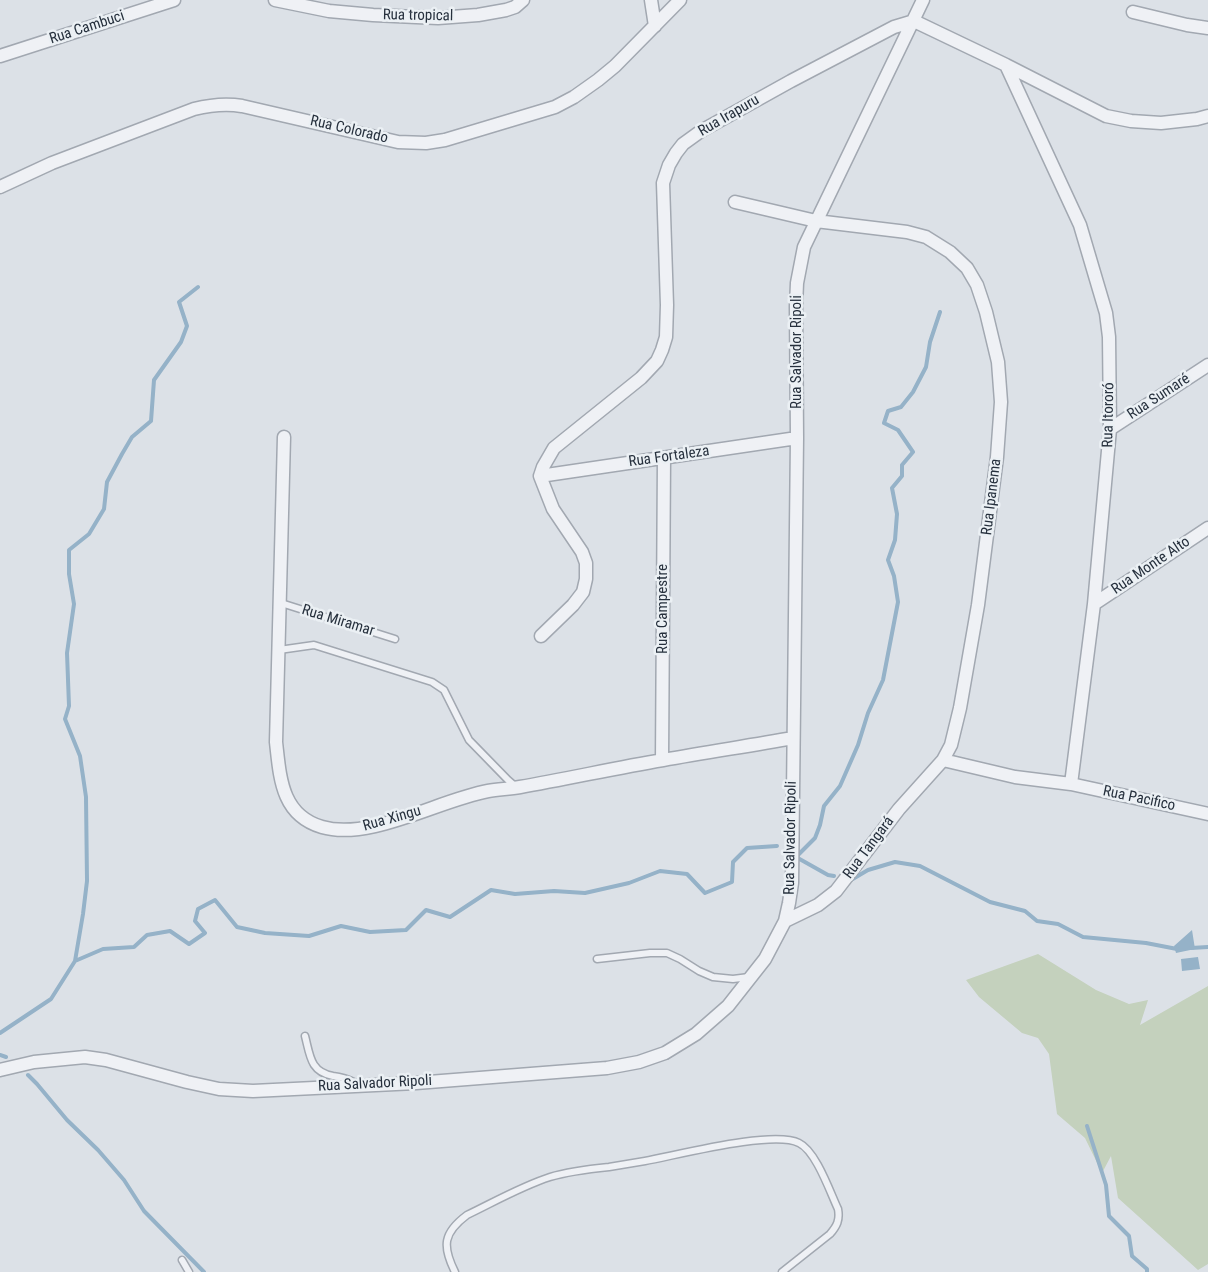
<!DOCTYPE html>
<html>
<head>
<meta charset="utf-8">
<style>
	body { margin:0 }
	canvas { display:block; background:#dce1e7 }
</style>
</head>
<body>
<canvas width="1208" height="1272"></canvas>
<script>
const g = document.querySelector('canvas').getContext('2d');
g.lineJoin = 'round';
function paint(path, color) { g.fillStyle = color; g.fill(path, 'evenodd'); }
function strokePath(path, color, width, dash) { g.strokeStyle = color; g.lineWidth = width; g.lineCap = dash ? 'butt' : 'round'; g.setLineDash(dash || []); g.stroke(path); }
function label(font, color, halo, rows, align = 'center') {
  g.font = font + ' "Roboto Condensed",sans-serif'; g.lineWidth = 5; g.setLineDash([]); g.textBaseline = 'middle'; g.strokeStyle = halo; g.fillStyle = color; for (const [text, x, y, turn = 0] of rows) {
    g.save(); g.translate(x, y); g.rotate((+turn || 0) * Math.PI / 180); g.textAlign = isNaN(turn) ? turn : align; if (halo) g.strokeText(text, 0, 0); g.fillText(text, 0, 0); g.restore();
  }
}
paint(new Path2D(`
	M1038 954 1096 990 1129 1004 1148 1000 1140 1025 1208 986V1264L1198 1270 1118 1198 1111 1156 1102 1173 1085 1138 1057 1114 1049 1054 1038 1038 1022 1033 979 997 966 980Z`), '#c4d1bd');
paint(new Path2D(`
	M1192 930 1195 949 1176 953 1174 946Z
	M1198 957 1200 969 1182 971 1181 959Z`), '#95b2c8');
strokePath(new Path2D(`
	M834 876 828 875 796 857 815 838 820 825 824 806 840 786 858 745 868 713 883 680 898 602 894 576 888 560 895 540 897 514 892 488 902 476V465L913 452 898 430 884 423 888 411 901 407 913 392 926 367 930 342 940 312
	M851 880 868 870 895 862 920 866 990 902 1025 911 1037 921 1058 924 1083 937 1146 943 1177 949
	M1191 948 1208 947
	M75 961 83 914 87 881 86 797 80 756 65 719 69 706 67 653 74 604 69 574V550L89 534 104 509 107 482 122 454 132 437 151 421 154 380 181 342 187 326 179 302 198 287
	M0 1033 51 999 75 961 103 949 134 947 147 935 170 931 189 944 205 933 195 921 198 909 215 900 237 927 265 933 309 936 341 926 370 932 406 930 426 910 450 917 491 890 515 894 554 891 585 893 629 883 660 871 687 874 705 893 732 882 733 862 747 848 777 846
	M0 1055 6 1057
	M28 1075 37 1084 67 1120 98 1150 124 1180 144 1211 204 1272
	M1087 1126 1106 1185 1109 1216 1129 1236 1132 1256 1147 1269V1272`), '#95b2c8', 4);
const lane = new Path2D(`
	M281 603 395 639
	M279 650 314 645 432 682 444 690 469 740 508 780 516 787
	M597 959 650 953H667L680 959 699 971 713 977 733 979 749 977
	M305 1036C310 1055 310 1072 333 1076 342 1077 348 1079 356 1083
	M182 1260 189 1272
	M455 1272C442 1246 443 1233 467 1215 494 1202 522 1186 550 1177 570 1171 589 1169 609 1167 621 1165 633 1163 645 1161 678 1155 773 1130 799 1143 816 1151 830 1192 838 1209 840 1220 837 1226 830 1234L782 1272`);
const street = new Path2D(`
	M275 0 329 11 373 15 438 18 478 15 506 10 515 7 523 0
	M651 0 655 26
	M1133 12 1187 25 1208 28
	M0 56 174 0
	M1006 65 1080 225 1106 313 1109 337 1110 429 1094 604 1071 784
	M0 187 52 163 194 109C210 105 225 103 242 106L398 142 426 143 445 140 555 107 574 97 598 80 615 66 680 0
	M735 202 816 221 907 232 926 237 950 252 967 268 977 285 986 312 998 362 1001 402 997 457 978 605 960 708 951 745 943 760 899 809 836 891 818 905 785 921
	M1110 429 1208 365
	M284 437 276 742C280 777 281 815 322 827 370 841 439 800 488 791 499 789 509 789 520 787 567 779 615 768 663 760 706 752 749 746 793 738
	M540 476 797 438
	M1094 604 1208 528
	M541 636 573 605 583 592 586 579V563L582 552 553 509 540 476 543 467 554 448 641 378 657 361 662 350 666 337 667 305 663 183 669 165 676 153 683 144 701 131 791 81 894 27 914 21 1006 65 1106 116 1131 121 1161 123 1197 119 1208 116
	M662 760 664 458
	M943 760 1015 777 1071 784 1208 814
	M0 1070 34 1062 85 1057 106 1060 187 1082 219 1089 253 1091 416 1083 607 1068 639 1062 665 1053 696 1034 728 1006 765 959 785 921 789 903 792 883 797 438 796 306 797 283 804 247 923 0`);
strokePath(lane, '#a2a8b1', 9);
strokePath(street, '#a2a8b1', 15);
strokePath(lane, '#eff1f5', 6);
strokePath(street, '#eff1f5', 12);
label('15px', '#26303d', '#ebf0f4', [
	["Rua tropical",418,16,1],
	["Rua Cambuci",87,28,-18],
	["Rua Irapuru",729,116,-30],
	["Rua Colorado",349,130,13],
	["Rua Salvador Ripoli",797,352,-90],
	["Rua Sumaré",1159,397,-33],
	["Rua Itororó",1109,415,-89],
	["Rua Fortaleza",669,457,-8],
	["Rua Ipanema",992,497,-83],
	["Rua Monte Alto",1151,566,-34],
	["Rua Campestre",663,609,-90],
	["Rua Miramar",338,621,17],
	["Rua Pacifico",1139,799,12],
	["Rua Xingu",392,819,-16],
	["Rua Salvador Ripoli",791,838,-89],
	["Rua Tangará",869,848,-53],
	["Rua Salvador Ripoli",375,1084,-3]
]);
</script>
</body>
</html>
